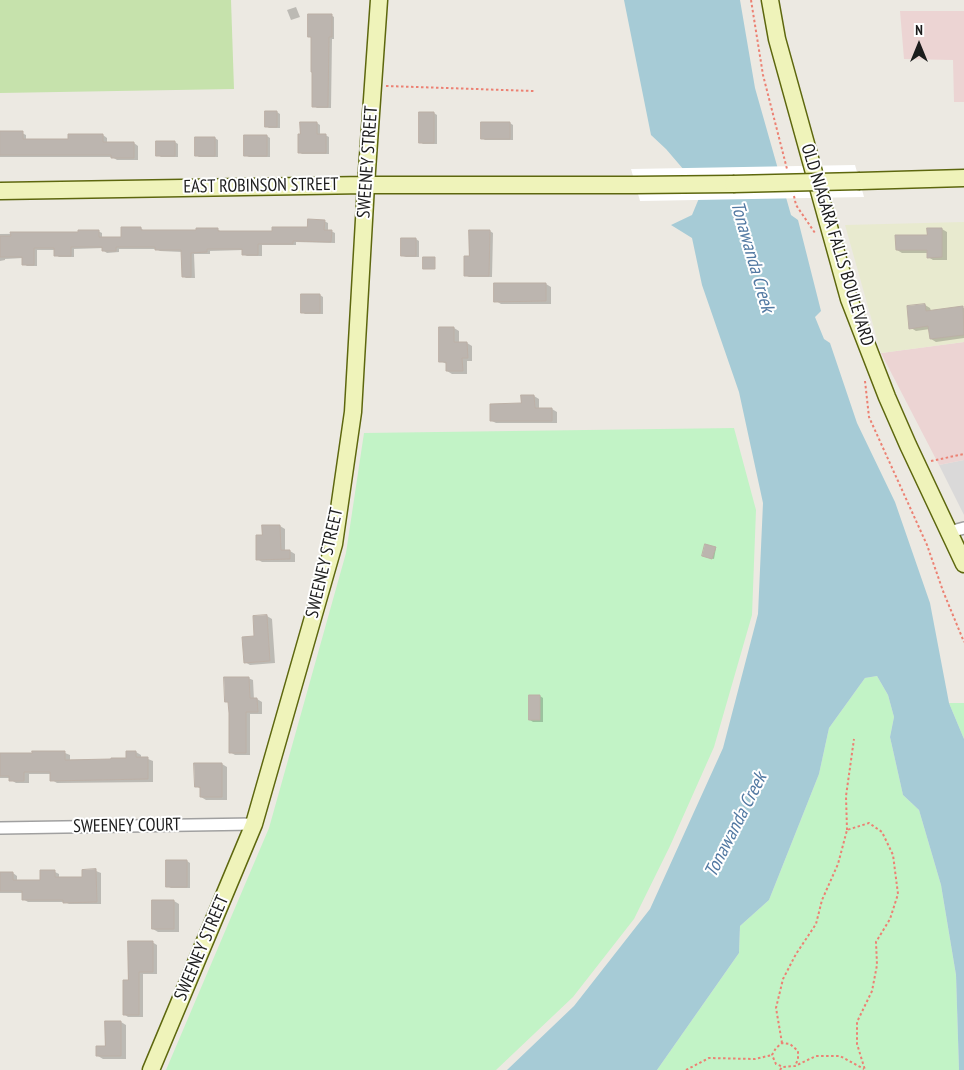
<!DOCTYPE html>
<html>
<head>
<meta charset="utf-8">
<style>
	body { margin:0 }
	#map { position:relative; width:964px; height:1070px; overflow:hidden; background:#ece9e2; font-family:"PT Sans Narrow",sans-serif }
	canvas { display:block }
	.north { position:absolute; left:894px; top:20px; width:50px; height:50px; -webkit-text-stroke:4px #fff; paint-order:stroke; rotate:0deg; font-size:14px; font-weight:700; line-height:20px; text-align:center; color:#1c1c1c }
	.north::after { content:''; display:block; margin:auto; width:18px; height:22px; background:#1c1c1c; clip-path:polygon(50% 0,100% 100%,50% 72%,0 100%) }
</style>
</head>
<body>
<div id="map">
<canvas width="964" height="1070"></canvas>
<div class="north">N</div>
</div>
<script>
const g = document.querySelector('canvas').getContext('2d');
g.lineJoin = 'round';
function paint(path, color) { g.fillStyle = color; g.fill(path, 'evenodd'); }
function strokePath(path, color, width, dash) { g.strokeStyle = color; g.lineWidth = width; g.lineCap = dash ? 'butt' : 'round'; g.setLineDash(dash || []); g.stroke(path); }
function label(font, color, halo, rows, align = 'center') {
  g.font = font + ' "PT Sans Narrow",sans-serif'; g.lineWidth = 4; g.setLineDash([]); g.textBaseline = 'middle'; g.strokeStyle = halo; g.fillStyle = color; for (const [text, x, y, turn = 0] of rows) {
    g.save(); g.translate(x, y); g.rotate((+turn || 0) * Math.PI / 180); g.textAlign = isNaN(turn) ? turn : align; if (halo) g.strokeText(text, 0, 0); g.fillText(text, 0, 0); g.restore();
  }
}
paint(new Path2D(`
	M964 460V515L939 465Z`), '#dad9d9');
paint(new Path2D(`
	M900 11H964V102H954L953 60 904 59Z
	M964 342V460L939 465 881 353Z`), '#ecd4d3');
paint(new Path2D(`
	M964 222V342L881 353 845 225Z`), '#e8eacf');
paint(new Path2D(`
	M0 0H231L234 89 0 93Z`), '#c6e2ac');
paint(new Path2D(`
	M734 428 756 510 752 615 714 747 670 846 634 919 573 997 496 1070H166L269 828 346 553 364 433Z
	M877 676 888 695 894 717 890 737 903 795 919 810 941 885 956 975 959 1070H657L739 953 740 926 769 900 819 774 829 728 865 678Z
	M949 703H964V739Z`), '#c2f3c6');
paint(new Path2D(`
	M624 0H740L755 88 791 215 798 220 821 311 815 317 824 339 830 343 857 423 895 502 930 603 949 703 964 739V1070H959L956 975 941 885 919 810 903 795 890 737 894 717 888 695 877 676 865 678 829 728 819 774 769 900 740 926 739 953 657 1070H507L574 1006 650 909 723 748 758 614 763 503 739 392 702 285 692 238 671 225 692 215 702 191 666 149 651 135Z`), '#a6cbd6');
paint(new Path2D(`
	M855 165 864 197 640 201 631 169Z`), '#fff');
paint(new Path2D(`
	M296 7 300 17 291 20 287 10Z
	M331 15 334 17V39H332L331 108H317L314 106 312 38 310 37Z
	M277 112 280 114V128H269L266 126Z
	M434 113 437 115V144H423L420 142Z
	M317 123 320 125V135H325L329 137V154H302L299 152Z
	M510 123 513 125V140H485L482 138Z
	M0 133H22L26 135V140H69L103 135 107 138V143H134L138 146V160H117L112 157H0Z
	M245 136H267L270 138V157H249L245 155Z
	M196 138H215L218 140V157H199L196 155Z
	M175 142 178 144V157H161L158 155Z
	M324 221 328 223V231H331L335 233V243L296 242V245H262V256H247L243 254V250L210 251V254H194L195 278H186L183 276 182 252 160 251 156 249H119V252L107 253 104 251V248L74 249V257H59L56 255V250H37V266H27L24 264 23 258 5 259V260L0 261V234L79 233 98 231 102 233V238H123L141 228 144 231 197 232 217 229 222 232H274L309 228Z
	M942 229 947 232V260H933L928 257V253H902L897 250Z
	M471 231H490L493 233 492 277H469L465 275 471 257Z
	M416 239 419 241V257H406L403 256Z
	M546 284 551 287V304H501L496 301Z
	M320 295 323 297V314H305L302 312Z
	M925 305 930 308 931 311 964 308V338L936 342 931 339 930 329 916 331 911 328Z
	M454 328 459 331V343H467L472 346V361H467V374H452L447 371V364L440 361Z
	M534 396 539 399V409H552L557 412V423H496L492 421 522 405V397Z
	M280 526 285 529V551H290L295 554V562H262L257 559 263 537Z
	M715 548H716L714 559 704 556Z
	M267 616 272 619 275 663 250 665 245 662 255 637Z
	M248 678 253 680 254 700 257 699 262 702V714H250V755H235L230 752V703L226 701Z
	M540 696 543 698V722H533L530 720Z
	M136 752 141 755V759H148L153 761V782L57 783 52 780V774H29V783H16L11 780V778H0V754L65 753 70 755V761L127 759Z
	M222 764 227 767V800H206L201 797V789L196 786Z
	M187 861 190 863V888H171L167 886Z
	M83 871H96L101 873V904H69L65 902H28L23 899V893H0V873H13L17 876V881H41L55 872 59 874V879H83Z
	M153 901H174L179 904V932H158L153 929Z
	M152 942 157 945V974H143V1017H128L124 1014 130 982Z
	M106 1022H121L126 1025V1059H103L98 1056 106 1048Z`), '#0003');
const building = new Path2D(`
	M308 14H332V37H329L328 107H312V72H311V37H308Z
	M265 111H277V127H265Z
	M419 112H434V143H419Z
	M300 122H317V134H326V153H298V134H300Z
	M481 122H510V139H481Z
	M0 131H23V139H68V134H103V142H134V158H111V155H0Z
	M244 135H267V156H244Z
	M195 137H215V156H195Z
	M156 141H175V156H156Z
	M308 219 325 220 324 230H332L331 242 293 241V244H258V255H242V249H207V252L191 253V277H182L181 250H155V247H116V251H102V247H71V256H54V248H34V265H22V257H0V236H11L10 232H78V230H99V237H121V227H141V230H196V228H218V231H272V227H307Z
	M927 228H942V257L927 258V250H896L895 235H927Z
	M469 230H490L489 276H464V256H469Z
	M401 238H416V256H401Z
	M423 257H435V269H423Z
	M494 283H546V301L494 302Z
	M301 294H320V313H301Z
	M925 304 926 311 963 306 964 335 930 339 928 326 909 329 907 306Z
	M439 327H454V342H467L468 358H462L463 371H446V362H439Z
	M521 395H534L535 408H552V421H490V404L521 403Z
	M262 525H280L281 550H290V559L256 560V535H262Z
	M705 544 716 547 712 559 702 556Z
	M267 615 270 661 244 663 242 637 254 636 253 616Z
	M224 677H249L250 698H257L258 712H246V753H229V713L228 702H225Z
	M529 695H540V720H529Z
	M32 751H65V760L111 759V758H126V751H136V757H148V779L50 781V772H24V781H9V776H0V753H32Z
	M194 763H222V797H200V787H195Z
	M166 860H187V887H166Z
	M96 869 97 902 63 903V900H22V891H0V872H13V880H40V870H55V877H82V870Z
	M152 900H174V929H152Z
	M128 941H153V972H139V1015H123V980H128Z
	M105 1021H121V1056H96V1046H105Z`);
paint(building, '#bcb5af');
strokePath(building, '#bcb0a6', 1);
const street = new Path2D(`
	M949 532 964 528
	M0 828 254 824`);
const secondary = new Path2D(`
	M770 0 777 39 849 299 887 397 908 445 964 564
	M860 181 964 178
	M0 191 366 185H635L733 184
	M151 1070 254 824 334 544 353 412 366 185 379 0`);
strokePath(street, '#a0a0a0', 14);
strokePath(secondary, '#5d670e', 19);
strokePath(new Path2D(`
	M751 0 763 75 787 169
	M386 86 534 91
	M794 196 796 205 815 233
	M865 381 869 417 927 545 943 591 964 642
	M931 461 964 454
	M847 830 846 796 854 739
	M782 1043 776 1008 783 979 796 954 816 924 822 900 838 864 847 830 869 823 882 832 893 855 898 894 890 919 876 942 877 965 872 991 857 1022V1044L865 1070
	M781 1066 776 1064 772 1055 776 1048 782 1043 790 1044 798 1051V1059L795 1066
	M686 1070 709 1058 755 1059 772 1055
	M780 1070 782 1067 795 1066 816 1056H840L864 1069`), '#ec8173', 2, [2.5, 2.5]);
strokePath(street, '#fff', 11);
strokePath(secondary, '#eff3ba', 16);
const secondaryBridge = new Path2D(`
	M733 184 860 181`);
strokePath(secondaryBridge, '#5d670e', 19, []);
strokePath(secondaryBridge, '#eff3ba', 16);
label('18px', '#1c1c1c', '#fff', [
	["SWEENEY STREET",368,162,-86],
	["EAST ROBINSON STREET",261,186,-1],
	["OLD NIAGARA FALLS BOULEVARD",837,245,73],
	["SWEENEY STREET",325,563,-77],
	["SWEENEY COURT",127,826,-1],
	["SWEENEY STREET",202,948,-67]
]);
label('italic 19px', '#5279a2', '#fff', [
	["Tonawanda Creek",752,257,74],
	["Tonawanda Creek",736,825,-63]
]);
</script>
</body>
</html>
